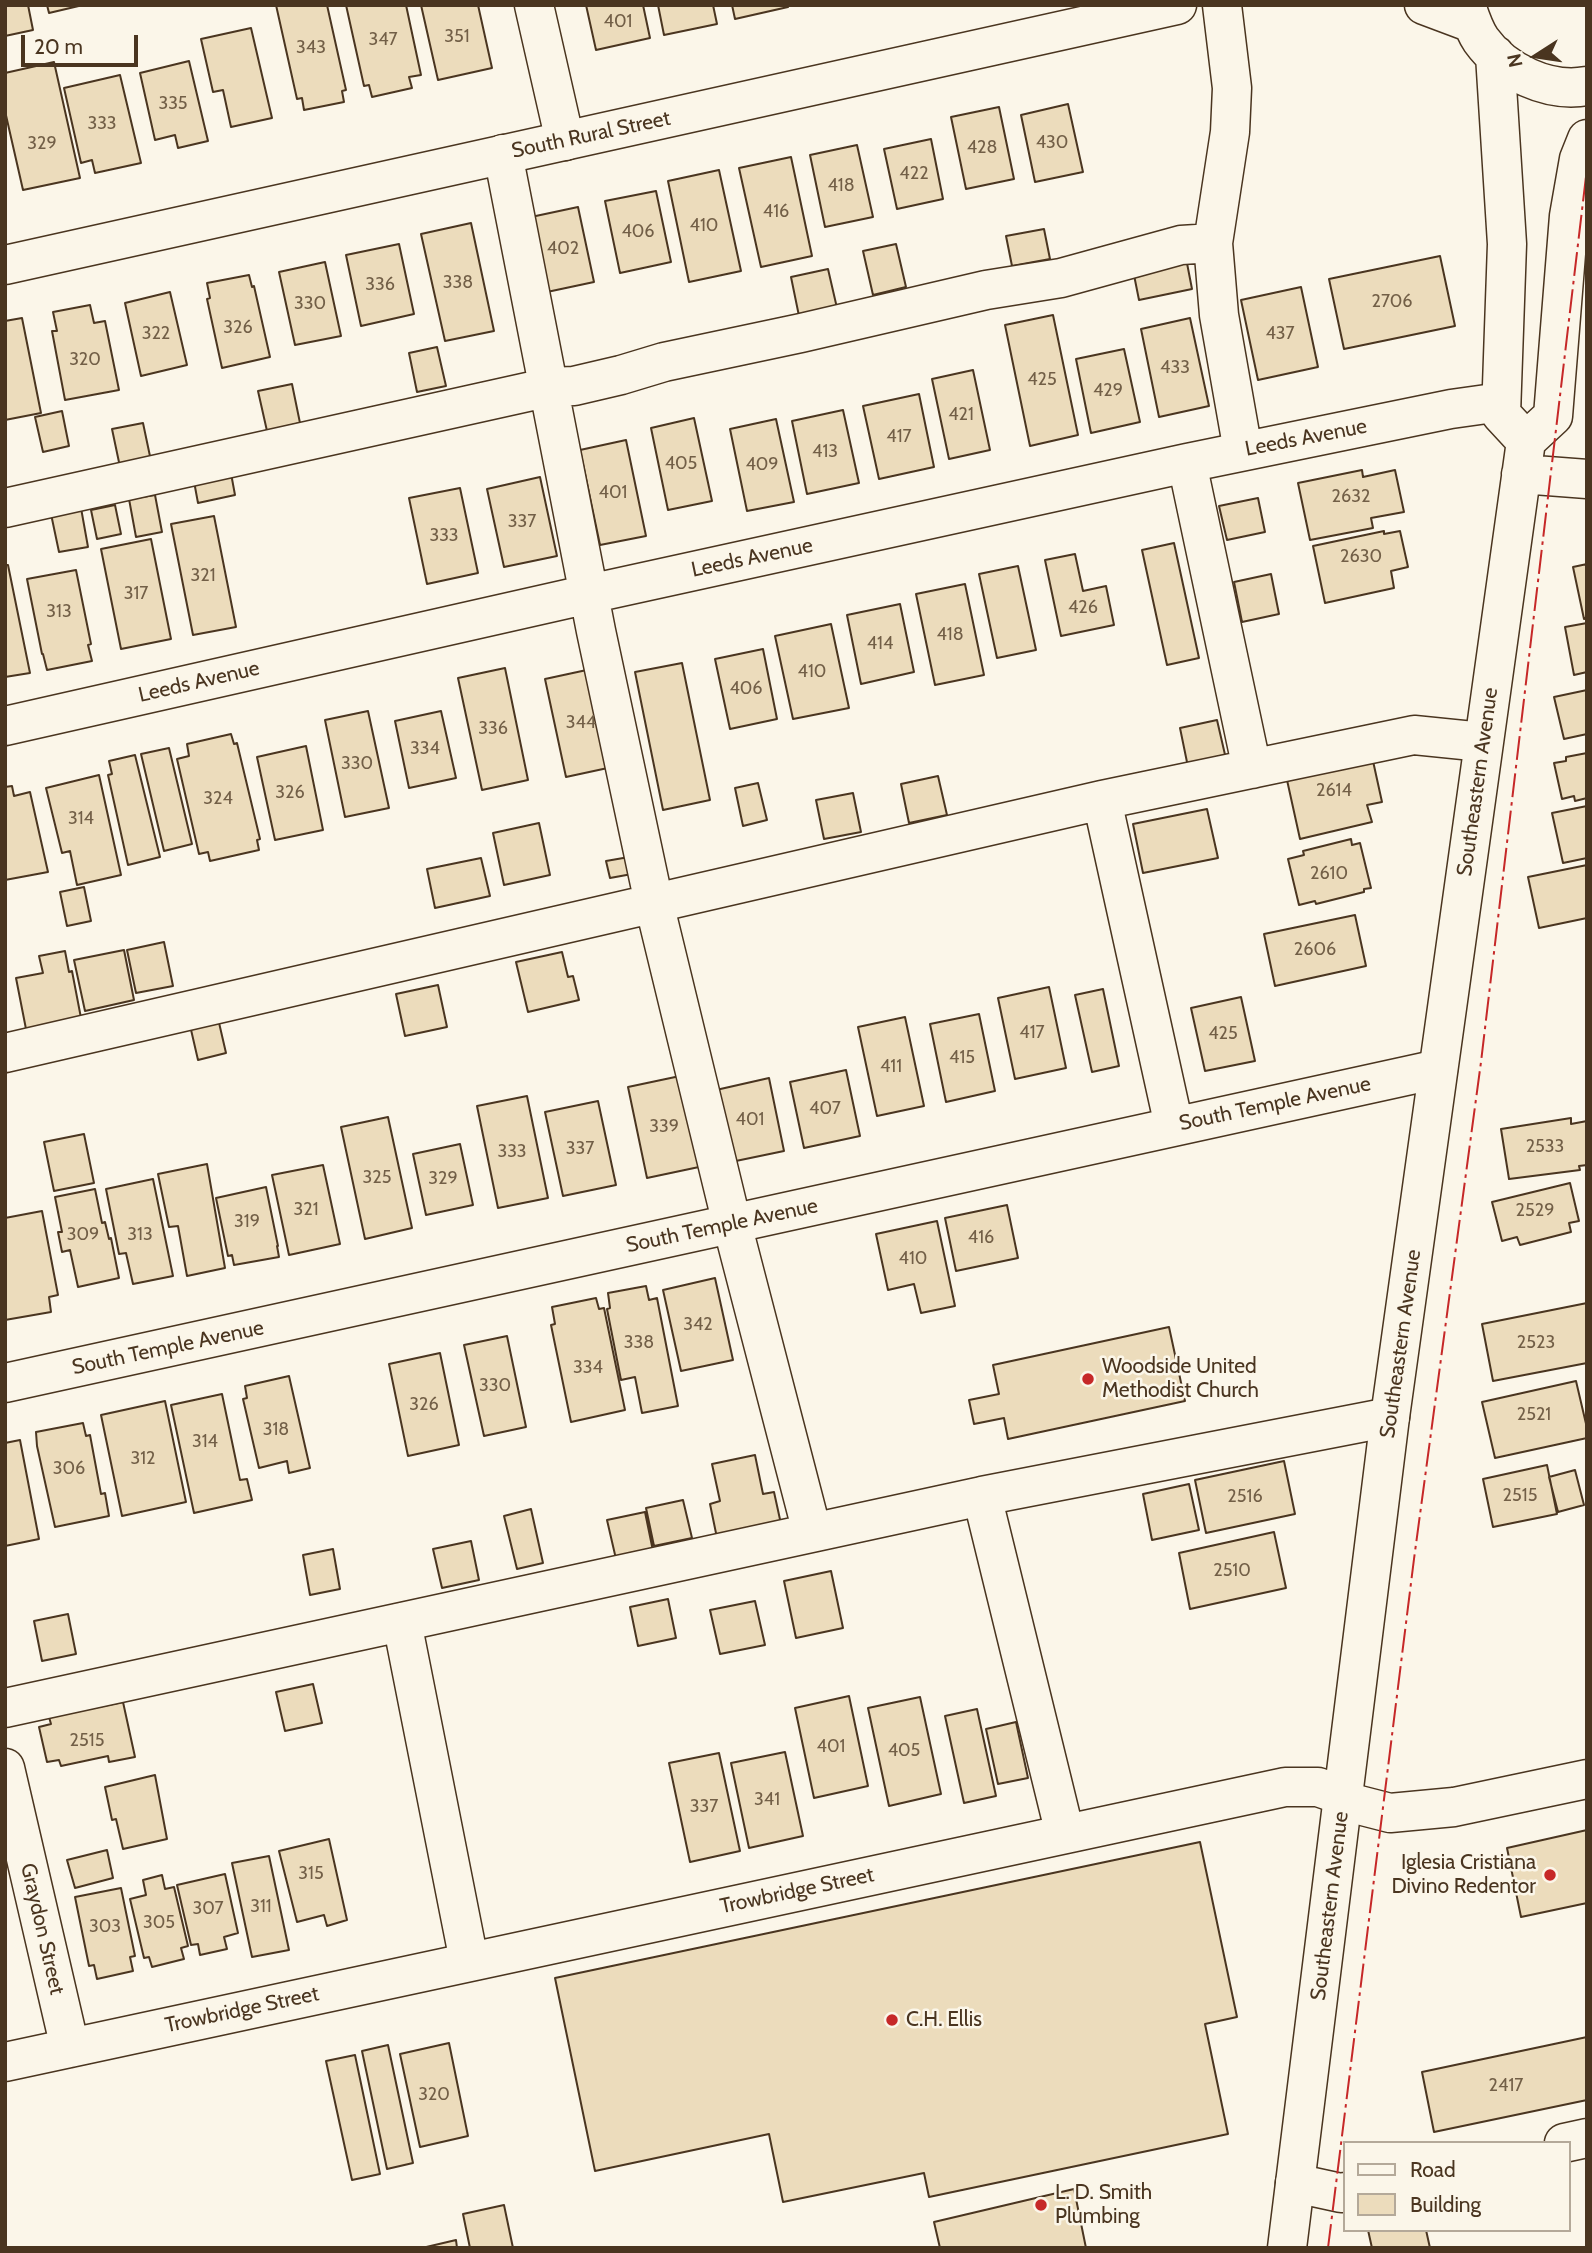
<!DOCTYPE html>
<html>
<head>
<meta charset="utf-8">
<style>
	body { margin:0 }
	#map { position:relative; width:1592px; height:2253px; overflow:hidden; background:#fbf6e9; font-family:Cabin,sans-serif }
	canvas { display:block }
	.frame { position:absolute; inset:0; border:7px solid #4a3520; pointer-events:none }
	.legend { position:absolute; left:1343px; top:2141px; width:228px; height:91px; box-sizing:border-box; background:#fbf6e9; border:2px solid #b4a999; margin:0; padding:9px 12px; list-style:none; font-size:21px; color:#4a3520 }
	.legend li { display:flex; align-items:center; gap:14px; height:35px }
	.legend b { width:35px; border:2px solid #b4a999 }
	.north { position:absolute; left:1501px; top:21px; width:70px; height:70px; -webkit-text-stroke:5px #fbf6e9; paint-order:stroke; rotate:258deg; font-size:19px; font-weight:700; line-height:28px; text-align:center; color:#4a3520 }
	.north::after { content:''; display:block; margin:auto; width:24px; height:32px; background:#4a3520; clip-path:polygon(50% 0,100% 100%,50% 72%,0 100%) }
	.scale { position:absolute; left:21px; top:35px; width:117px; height:32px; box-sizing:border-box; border:4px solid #4a3520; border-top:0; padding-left:9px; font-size:21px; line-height:24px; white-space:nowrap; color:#4a3520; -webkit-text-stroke:5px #fbf6e9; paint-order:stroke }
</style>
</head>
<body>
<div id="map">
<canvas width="1592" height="2253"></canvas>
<div class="frame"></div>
<ul class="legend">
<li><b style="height:9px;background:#fbf6e9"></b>Road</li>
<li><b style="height:19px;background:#ecdcbc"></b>Building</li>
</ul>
<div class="north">N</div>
<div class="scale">20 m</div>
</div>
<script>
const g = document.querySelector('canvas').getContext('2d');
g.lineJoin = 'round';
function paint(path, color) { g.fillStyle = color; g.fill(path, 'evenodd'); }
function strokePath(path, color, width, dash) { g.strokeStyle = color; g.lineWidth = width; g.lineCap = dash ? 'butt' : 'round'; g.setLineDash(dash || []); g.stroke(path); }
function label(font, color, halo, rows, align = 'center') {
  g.font = font + ' Cabin,sans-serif'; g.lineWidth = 5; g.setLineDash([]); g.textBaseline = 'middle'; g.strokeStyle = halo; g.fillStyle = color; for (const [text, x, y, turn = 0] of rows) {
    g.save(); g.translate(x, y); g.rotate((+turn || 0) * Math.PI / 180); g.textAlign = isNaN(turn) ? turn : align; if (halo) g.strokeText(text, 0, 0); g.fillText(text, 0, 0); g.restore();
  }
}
const building = new Path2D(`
	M5 5H28L33 30 5 36Z
	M47 5H83L49 13Z
	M276 5H327L346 90 342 91 344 102 304 110 302 98 297 99Z
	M346 5H406L421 75 409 77 412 88 372 97 369 85 364 86Z
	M421 5H478L492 68 438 80Z
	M586 5H643L650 38 596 50Z
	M658 5H713L717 24 664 35Z
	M732 5H788V7L735 19Z
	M251 28 272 118 231 127 223 90 213 92 201 39Z
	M189 61 208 141 178 148 175 135 155 140 140 73Z
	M54 62 80 178 23 190 5 111V73Z
	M120 75 141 163 95 173 92 160 81 163 64 88Z
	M1068 104 1083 172 1035 182 1021 115Z
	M999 107 1014 179 966 189 951 117Z
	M931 139 943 199 897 209 884 149Z
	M857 145 873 217 825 227 810 155Z
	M791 157 812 256 761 267 739 168Z
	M719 170 741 271 689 282 668 181Z
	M656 191 671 262 620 273 605 201Z
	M578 207 594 282 547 292 531 217Z
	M471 223 494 331 445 341 421 234Z
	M1044 229 1050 259 1012 266 1006 236Z
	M399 244 414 314 361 326 346 255Z
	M896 244 906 287 873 295 863 251Z
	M1440 256 1455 326 1344 349 1329 279Z
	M1186 258 1192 289 1139 300 1133 270Z
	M325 262 341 336 295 345 279 272Z
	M828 269 837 308 799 316 791 277Z
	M249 275 252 287 254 286 270 357 222 368 207 299 210 298 207 283Z
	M1301 287 1318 367 1258 380 1241 300Z
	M170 292 187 365 141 376 125 303Z
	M90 305 94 323 105 321 119 390 65 400 52 331H57L53 312Z
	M1053 315 1078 435 1030 446 1005 325Z
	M22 318 41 413 5 420V321Z
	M1190 318 1209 406 1159 417 1141 329Z
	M437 347 446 386 417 392 409 353Z
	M1124 349 1140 422 1091 433 1076 359Z
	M973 370 990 450 949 459 932 379Z
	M292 384 300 423 267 431 258 391Z
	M919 394 934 467 879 479 863 406Z
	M843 410 859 483 807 494 792 421Z
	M62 411 69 446 43 452 35 417Z
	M694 418 712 501 668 510 651 428Z
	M776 419 794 502 747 511 730 429Z
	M143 423 151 461 120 467 112 429Z
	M626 440 646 536 600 545 580 450Z
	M230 468 235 495 198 503 193 476Z
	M1362 470 1363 477 1395 470 1404 512 1371 518 1373 528 1310 540 1298 483Z
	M540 477 557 556 504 567 487 489Z
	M460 488 478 573 427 584 409 498Z
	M155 495 162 532 136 537 129 499Z
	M1258 498 1265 532 1227 540 1219 506Z
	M115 505 121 534 97 539 91 510Z
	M81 508 88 547 59 552 51 514Z
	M214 516 236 627 193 635 171 524Z
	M1384 531V534L1400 531 1408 567 1391 571 1394 588 1325 603 1313 546Z
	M151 539 171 639 121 649 101 549Z
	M1174 543 1199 658 1167 665 1142 550Z
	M1075 554 1083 591 1106 586 1114 625 1061 636 1045 560Z
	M1587 564V618L1584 619 1573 567Z
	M5 565H8L30 673 5 677Z
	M1018 566 1036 650 997 658 979 574Z
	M76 570 91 644 88 645 92 661 47 670 43 654H42L27 579Z
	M1271 574 1279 614 1242 622 1234 582Z
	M965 584 984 675 935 685 916 594Z
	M900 604 914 672 861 684 847 615Z
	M1587 623V672L1574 675 1565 627Z
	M831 624 849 708 793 719 775 636Z
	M763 649 777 719 730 729 715 659Z
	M682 663 710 800 663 810 635 672Z
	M505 668 528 780 482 790 458 678Z
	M596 668 617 766 566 777 545 679Z
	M1587 690V734L1564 739 1554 697Z
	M368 711 389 808 345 817 325 720Z
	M441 711 456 778 409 788 395 721Z
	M1217 720 1226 759 1188 767 1180 728Z
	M231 734 234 744 237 743 260 839 257 840 259 850 210 861 208 852 199 854 177 759 189 756 187 744Z
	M306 746 323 830 275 840 257 757Z
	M169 748 192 844 164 851 141 754Z
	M1587 753V798L1575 801 1574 796 1562 799 1554 763 1566 761V757Z
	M135 755 160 857 128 865 108 775 112 774 109 761Z
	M1373 761 1382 802 1367 805 1372 822 1300 839 1287 780Z
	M99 775 121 875 77 885 70 851 62 853 46 788Z
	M938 776 947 815 909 823 901 784Z
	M758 783 767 820 743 826 735 788Z
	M12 786 14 796 30 792 48 872 5 880V787Z
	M853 793 861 832 824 839 816 800Z
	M1587 806V858L1563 863 1552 813Z
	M1207 809 1218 858 1143 873 1133 824Z
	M539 823 550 875 504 885 493 833Z
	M1351 839 1352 845 1360 843 1371 888 1364 889V892L1316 904 1315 901 1299 905 1288 859 1304 855 1303 851Z
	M629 857 632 874 610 878 606 861Z
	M481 858 490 896 435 908 427 869Z
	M1587 865V918L1539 928 1528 877Z
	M84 887 91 921 67 926 60 892Z
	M1355 915 1366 966 1275 986 1264 934Z
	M164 942 173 986 136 993 127 950Z
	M124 950 134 1000 85 1011 74 960Z
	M65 951 69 972 72 971 81 1018 26 1029 16 978 43 973 39 956Z
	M562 952 568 977 573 976 579 1000 528 1012 516 962Z
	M438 985 447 1027 405 1036 396 994Z
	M1049 987 1066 1068 1015 1079 998 998Z
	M1103 989 1119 1066 1092 1072 1075 995Z
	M1241 997 1255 1061 1205 1071 1191 1008Z
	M217 1014 226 1053 198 1060 189 1021Z
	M979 1014 995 1091 946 1102 930 1024Z
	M905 1017 924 1106 877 1116 858 1027Z
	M846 1070 860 1136 804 1148 790 1082Z
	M680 1076 699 1167 647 1178 628 1087Z
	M769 1078 784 1151 731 1162 716 1090Z
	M527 1096 548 1198 498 1208 477 1106Z
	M598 1101 616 1185 563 1196 545 1112Z
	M388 1117 412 1228 365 1239 341 1127Z
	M1571 1118V1124L1587 1121V1165L1579 1166 1580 1170 1509 1179 1501 1129Z
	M84 1134 94 1183 54 1191 44 1142Z
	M460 1144 473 1205 426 1215 413 1154Z
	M207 1164 225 1268 187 1276 178 1226 169 1227 158 1174Z
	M323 1165 340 1244 289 1255 272 1175Z
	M153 1179 173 1276 133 1284 126 1253 119 1254 106 1189Z
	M1570 1183 1579 1221 1569 1223 1571 1232 1520 1245 1517 1237 1502 1241 1492 1202Z
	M266 1187 278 1246H277L279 1257 234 1265 232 1255 228 1256 216 1198Z
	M95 1189 102 1223 105 1222 109 1239 111 1238 119 1278 78 1287 70 1250 62 1252 58 1232H62L55 1197Z
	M1007 1205 1018 1258 956 1271 945 1218Z
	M42 1211 58 1295 49 1297 51 1312 5 1320V1218Z
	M937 1221 955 1306 921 1313 914 1284 888 1290 876 1234Z
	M715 1278 733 1360 681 1371 663 1290Z
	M646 1286 649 1300 657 1298 678 1406 642 1413 635 1377 621 1380 607 1309 610 1308 608 1293Z
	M596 1298 599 1309 604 1308 625 1410 571 1422 551 1325 555 1324 552 1307Z
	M1587 1303V1363L1493 1381 1482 1324Z
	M1169 1327 1185 1401 1008 1439 1004 1418 974 1424 969 1400 999 1394 993 1365Z
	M507 1336 526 1427 484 1436 464 1345Z
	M440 1353 459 1445 408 1456 389 1364Z
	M289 1376 310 1468 289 1473 287 1461 259 1468 243 1399 247 1398 245 1386Z
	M1576 1381 1587 1428V1438L1495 1458 1482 1402Z
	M222 1394 240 1480 247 1479 252 1500 194 1513 171 1405Z
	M165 1401 186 1502 122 1516 101 1415Z
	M83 1423 86 1436 90 1435 101 1494 105 1493 109 1516 55 1527 37 1446 36 1432Z
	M20 1440 39 1539 5 1546V1443Z
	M755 1455 763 1494 774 1492 781 1524 717 1538 710 1504 720 1501 712 1464Z
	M1284 1461 1295 1514 1206 1533 1195 1480Z
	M1547 1465 1557 1514 1493 1527 1483 1479Z
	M1575 1470 1584 1505 1558 1512 1549 1477Z
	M1189 1484 1199 1530 1152 1540 1143 1494Z
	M683 1500 692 1538 654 1546 646 1508Z
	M531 1509 543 1563 517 1569 504 1516Z
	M645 1512 653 1551 616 1559 607 1520Z
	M1274 1532 1286 1588 1190 1609 1179 1553Z
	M471 1541 479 1580 442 1588 433 1549Z
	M333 1549 340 1589 310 1595 303 1555Z
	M831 1571 843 1628 796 1638 784 1581Z
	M668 1599 676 1638 638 1646 630 1607Z
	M755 1601 765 1645 720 1654 710 1610Z
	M68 1614 76 1654 42 1661 34 1621Z
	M313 1684 322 1723 285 1731 276 1692Z
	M849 1696 868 1786 814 1798 795 1708Z
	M920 1697 941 1794 889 1806 868 1708Z
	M123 1702 135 1757 109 1762 108 1756 61 1766 59 1760 47 1762 39 1727 51 1724 49 1717Z
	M977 1709 996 1796 964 1803 945 1716Z
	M1016 1722 1028 1778 998 1784 986 1729Z
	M785 1752 803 1836 749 1848 731 1763Z
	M719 1753 740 1851 690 1862 669 1763Z
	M155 1775 167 1839 123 1849 116 1819 112 1820 105 1787Z
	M1587 1830V1903L1521 1917 1507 1848Z
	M329 1839 347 1920 327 1926 324 1915 297 1922 279 1851Z
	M1200 1842 1237 2017 1205 2024 1228 2134 929 2197 924 2173 783 2202 769 2134 595 2171 555 1978Z
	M107 1850 113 1878 75 1888 67 1860Z
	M269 1856 289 1950 252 1957 232 1863Z
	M225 1874 238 1933 224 1937 227 1949 200 1955 198 1944 191 1945 177 1885Z
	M162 1875 165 1889 174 1887 188 1946 181 1948 184 1959 152 1967 149 1957 144 1958 130 1899 146 1895 143 1880Z
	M121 1888 135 1956 130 1957 133 1971 97 1979 94 1965 89 1966 75 1897Z
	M1587 2037V2100L1434 2132 1422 2072Z
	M449 2043 468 2136 420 2147 400 2054Z
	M388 2045 413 2163 387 2169 362 2051Z
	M355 2055 380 2174 352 2180 326 2061Z
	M1074 2189 1086 2248H940L934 2222Z
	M504 2205 513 2248H470L463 2214Z
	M1368 2230H1426L1430 2248H1372Z
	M456 2240 457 2248H422Z`);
paint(building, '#ecdcbc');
strokePath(building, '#4a3520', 2);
const minor = new Path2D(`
	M534 5 565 141
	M1222 5 1232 88 1230 132 1213 243 1219 315 1243 451
	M503 154 596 631 654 903 732 1224 812 1532
	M1187 463 1252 769
	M5 508 550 387 574 386 621 375 664 362 801 333 986 290 1061 278 1181 245 1213 243
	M5 726 589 594 1187 463 1451 409 1501 402
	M1102 800 1174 1126
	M5 1053 1102 800 1414 735 1483 742
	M5 1383 1438 1069
	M982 1496 1065 1834
	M402 1622 469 1961
	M5 1708 982 1496 1390 1417
	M5 1768 70 2048
	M5 2062 1285 1787H1318L1338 1794 1355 1804 1390 1813 1454 1807 1587 1779
	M1564 2143 1587 2138
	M1295 2183 1341 2193 1345 2192`);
const major = new Path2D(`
	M1424 5 1472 23
	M1466 5C1470 17 1474 30 1481 40 1504 72 1548 93 1587 86
	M1495 55 1507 244 1501 414 1526 441
	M5 265 1177 5
	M1521 474 1587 479
	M1287 2248 1390 1417 1526 441 1553 416 1569 216 1579 159 1587 139`);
strokePath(minor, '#4a3520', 41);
strokePath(major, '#4a3520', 41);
strokePath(minor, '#fbf6e9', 38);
strokePath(major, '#fbf6e9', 38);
strokePath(new Path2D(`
	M1328 2248 1414 1559 1481 1062 1587 168`), '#c62828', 2, [24, 5, 3.5, 5]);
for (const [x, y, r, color] of [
	[1088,1379,7,"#c62828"],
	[1550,1875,7,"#c62828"],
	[892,2020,7,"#c62828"],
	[1041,2205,7,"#c62828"]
]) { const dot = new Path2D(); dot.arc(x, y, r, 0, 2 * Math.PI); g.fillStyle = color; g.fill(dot); strokePath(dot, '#fbf6e9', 2.5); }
label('18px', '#725f47', null, [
	["401",618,22],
	["351",457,37],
	["347",383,40],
	["343",311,48],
	["335",173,104],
	["333",102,124],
	["430",1052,143],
	["329",42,144],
	["428",982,148],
	["422",914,174],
	["418",841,186],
	["416",776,212],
	["410",704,226],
	["406",638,232],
	["402",563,249],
	["338",458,283],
	["336",380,285],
	["2706",1392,302],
	["330",310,304],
	["326",238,328],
	["322",156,334],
	["437",1280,334],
	["320",85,360],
	["433",1175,368],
	["425",1042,380],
	["429",1108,391],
	["421",961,415],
	["417",899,437],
	["413",825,452],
	["405",681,464],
	["409",762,465],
	["401",613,493],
	["2632",1351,497],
	["337",522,522],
	["333",444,536],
	["2630",1361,557],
	["321",203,576],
	["317",136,594],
	["426",1083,608],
	["313",59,612],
	["418",950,635],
	["414",880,644],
	["410",812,672],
	["406",746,689],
	["344",581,723],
	["336",493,729],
	["334",425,749],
	["330",357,764],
	["2614",1334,791],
	["326",290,793],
	["324",218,799],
	["314",81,819],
	["2610",1329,874],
	["2606",1315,950],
	["417",1032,1033],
	["425",1223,1034],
	["415",962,1058],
	["411",891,1067],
	["407",825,1109],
	["401",750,1120],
	["339",664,1127],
	["2533",1545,1147],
	["337",580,1149],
	["333",512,1152],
	["325",377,1178],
	["329",443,1179],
	["321",306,1210],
	["2529",1535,1211],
	["319",247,1222],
	["309",83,1235],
	["313",140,1235],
	["416",981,1238],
	["410",913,1259],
	["342",698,1325],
	["338",639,1343],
	["2523",1536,1343],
	["334",588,1368],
	["330",495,1386],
	["326",424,1405],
	["2521",1534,1415],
	["318",276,1430],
	["314",205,1442],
	["312",143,1459],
	["306",69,1469],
	["2515",1520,1496],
	["2516",1245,1497],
	["2510",1232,1571],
	["2515",87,1741],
	["401",831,1747],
	["405",904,1751],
	["341",767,1800],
	["337",704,1807],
	["315",311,1874],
	["311",261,1907],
	["307",208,1909],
	["305",159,1923],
	["303",105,1927],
	["2417",1506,2086],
	["320",434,2095]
]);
label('21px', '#4a3520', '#fbf6e9', [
	["South Rural Street",591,135,-12],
	["Leeds Avenue",1306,438,-11],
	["Leeds Avenue",752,558,-12],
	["Leeds Avenue",199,682,-13],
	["Southeastern Avenue",1478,782,-82],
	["South Temple Avenue",1275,1104,-12],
	["South Temple Avenue",722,1226,-12],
	["Southeastern Avenue",1401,1344,-82],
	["South Temple Avenue",168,1348,-12],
	["Trowbridge Street",797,1891,-12],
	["Southeastern Avenue",1330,1906,-83],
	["Graydon Street",42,1929,77],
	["Trowbridge Street",242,2010,-12]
]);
label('21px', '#4a3520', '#fbf6e9', [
	["Woodside United",1102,1367],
	["Methodist Church",1102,1391],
	["Iglesia Cristiana",1536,1863,"right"],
	["Divino Redentor",1536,1887,"right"],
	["C.H. Ellis",906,2020],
	["L. D. Smith",1055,2193],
	["Plumbing",1055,2217]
], 'left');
</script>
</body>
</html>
